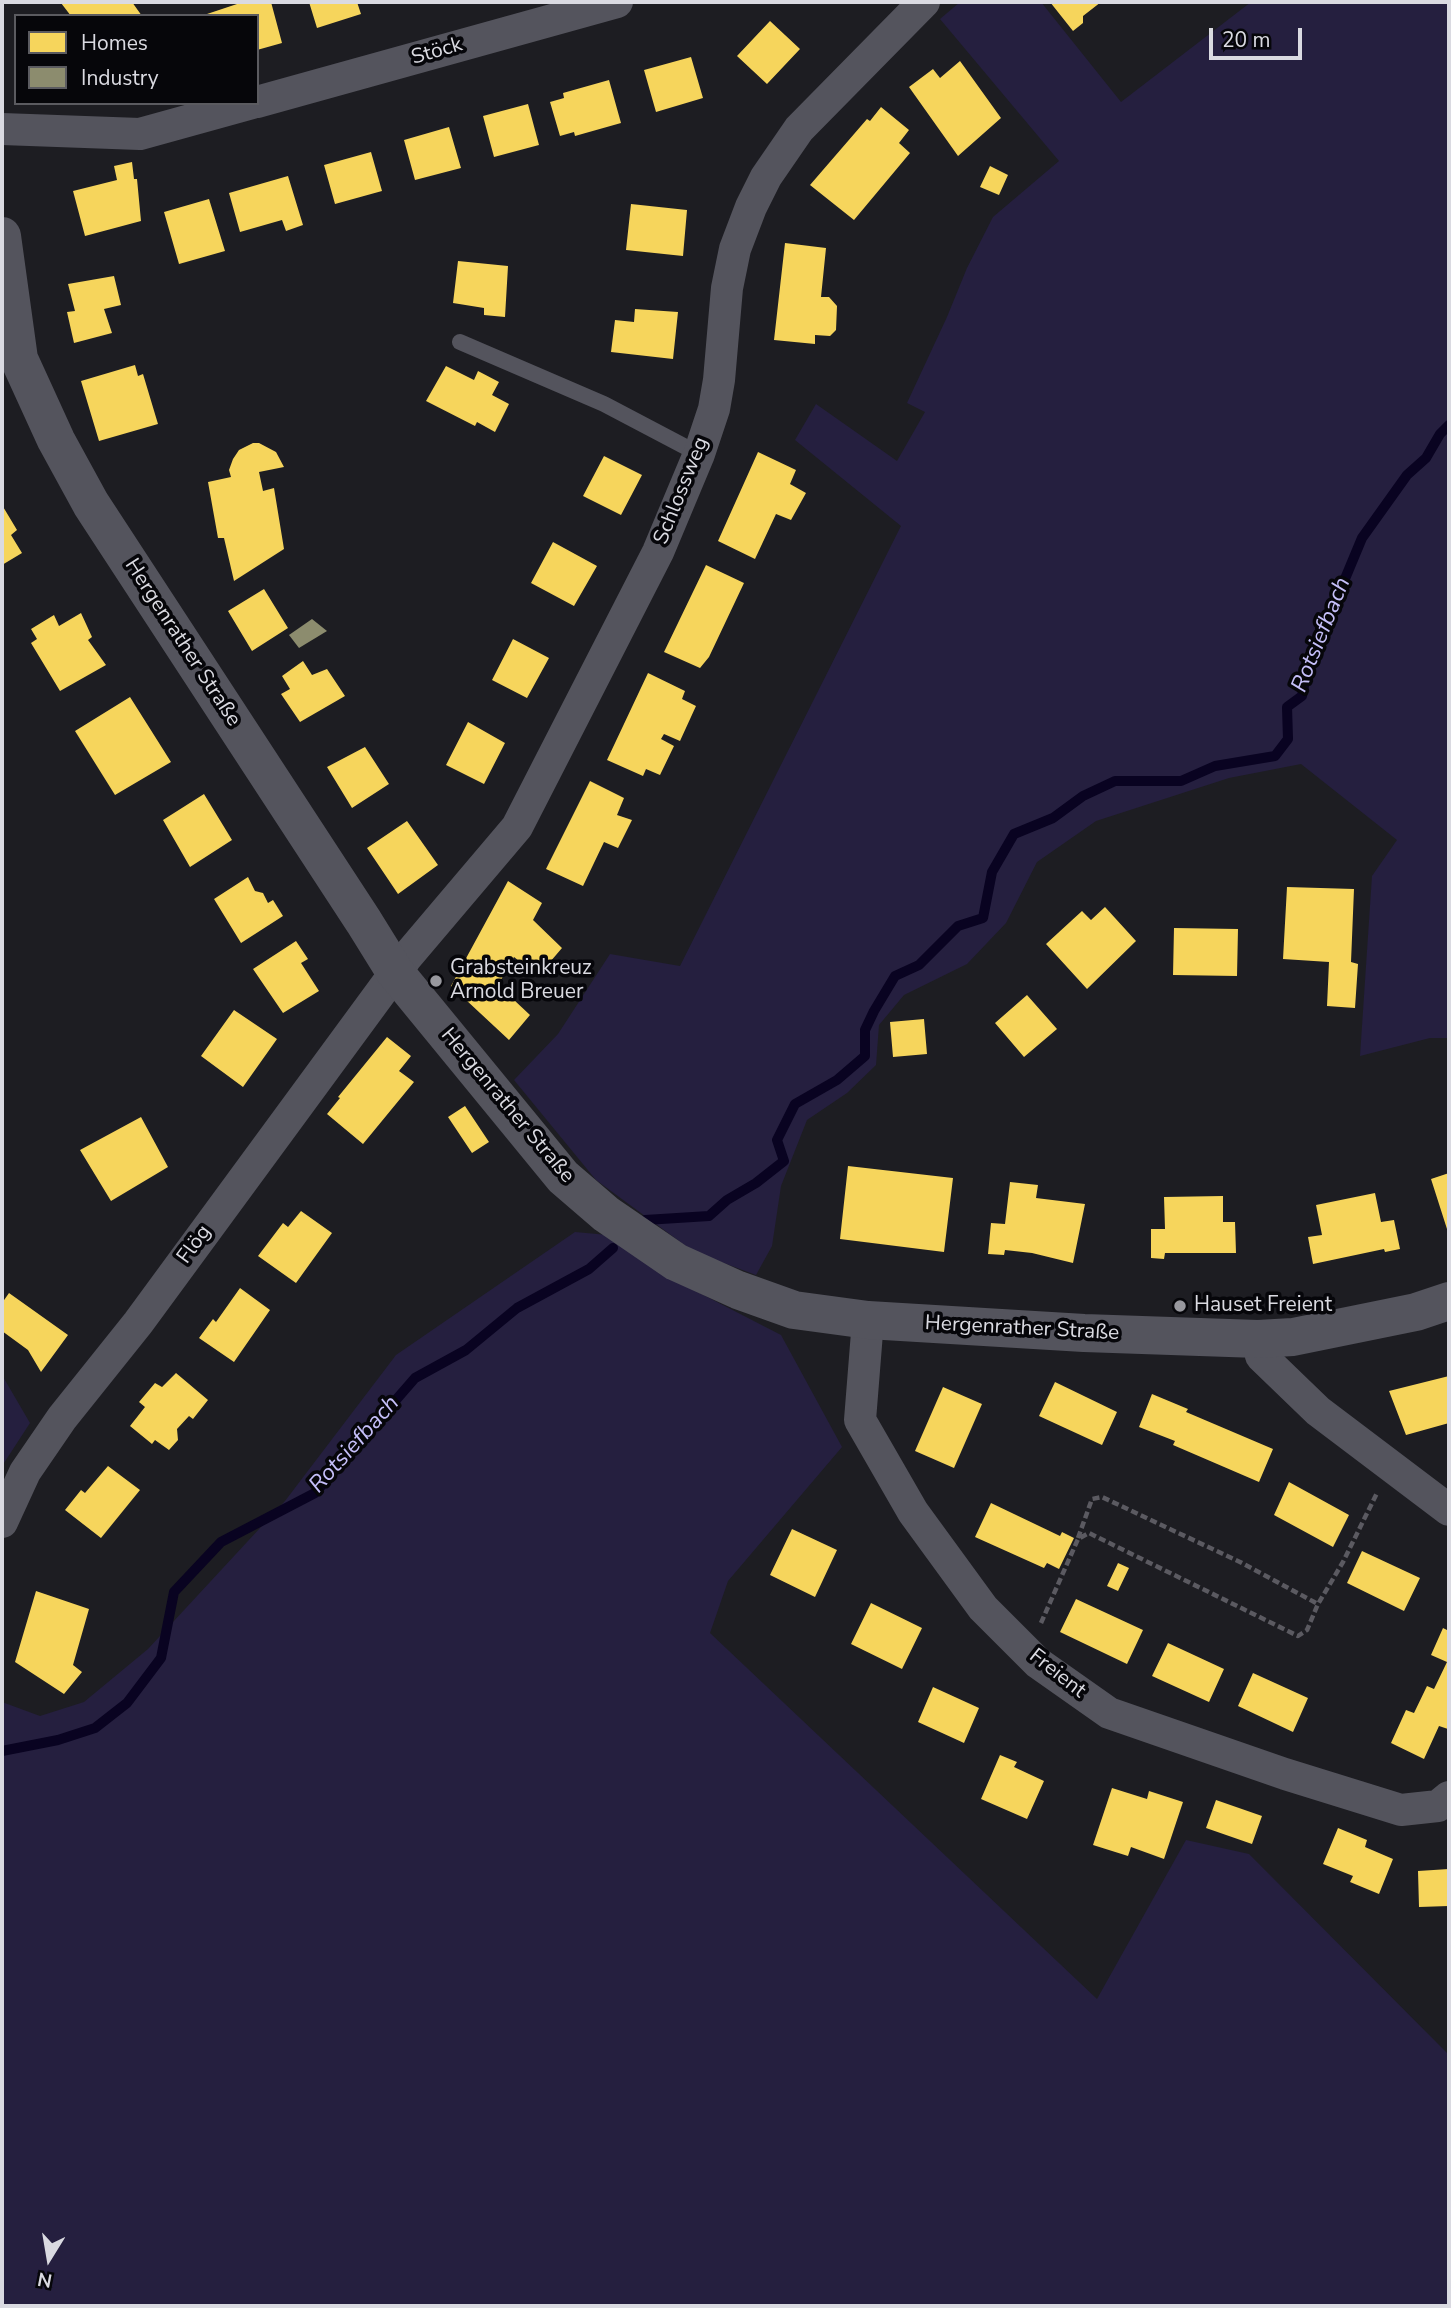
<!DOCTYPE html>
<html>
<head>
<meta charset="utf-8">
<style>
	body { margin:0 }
	#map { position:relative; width:1451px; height:2308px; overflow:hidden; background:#1d1d22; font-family:"Nunito Sans",sans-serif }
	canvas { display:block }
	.frame { position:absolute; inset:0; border:4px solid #dadae1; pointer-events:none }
	.legend { position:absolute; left:14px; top:14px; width:245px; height:91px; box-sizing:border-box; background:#06060a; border:2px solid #5b5b60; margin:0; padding:9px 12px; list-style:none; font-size:21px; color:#dadae1 }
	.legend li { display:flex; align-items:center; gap:14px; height:35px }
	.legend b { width:35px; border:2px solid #5b5b60 }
	.north { position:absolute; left:14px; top:2224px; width:70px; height:70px; -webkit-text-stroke:5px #06060a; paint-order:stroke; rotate:191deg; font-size:19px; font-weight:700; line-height:28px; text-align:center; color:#dadae1 }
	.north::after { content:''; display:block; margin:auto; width:24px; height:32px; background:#dadae1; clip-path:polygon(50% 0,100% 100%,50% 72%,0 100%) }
	.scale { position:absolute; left:1209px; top:28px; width:93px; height:32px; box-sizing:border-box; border:4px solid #dadae1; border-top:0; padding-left:9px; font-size:21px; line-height:24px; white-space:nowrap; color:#dadae1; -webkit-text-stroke:5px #06060a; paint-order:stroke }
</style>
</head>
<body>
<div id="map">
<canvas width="1451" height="2308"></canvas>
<div class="frame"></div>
<ul class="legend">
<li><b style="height:19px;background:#f6d55c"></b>Homes</li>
<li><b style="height:19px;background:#8c8c6e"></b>Industry</li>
</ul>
<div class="north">N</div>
<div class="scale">20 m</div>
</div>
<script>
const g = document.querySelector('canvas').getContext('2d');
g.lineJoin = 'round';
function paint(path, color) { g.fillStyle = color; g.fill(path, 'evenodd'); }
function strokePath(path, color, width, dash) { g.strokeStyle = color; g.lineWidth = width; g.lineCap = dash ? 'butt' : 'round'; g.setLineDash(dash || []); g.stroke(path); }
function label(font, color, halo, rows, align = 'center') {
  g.font = font + ' "Nunito Sans",sans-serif'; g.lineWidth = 7; g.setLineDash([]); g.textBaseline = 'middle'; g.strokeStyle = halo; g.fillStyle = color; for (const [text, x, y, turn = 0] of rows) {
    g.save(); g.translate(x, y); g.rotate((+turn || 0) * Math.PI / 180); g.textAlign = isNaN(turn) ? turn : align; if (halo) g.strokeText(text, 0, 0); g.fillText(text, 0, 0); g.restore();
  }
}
paint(new Path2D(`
	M960 2H1041L1121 102 1251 2H1449V1038H1430L1360 1056 1372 876 1397 840 1301 764 1229 778 1096 821 1037 862 1006 923 967 964 904 995 879 1025 876 1065 847 1093 807 1120 781 1186 772 1246 756 1275 694 1252 596 1180 514 1080 558 1034 610 954 680 966 901 526 795 440 816 404 897 461 925 412 907 403 947 317 967 268 993 217 1059 161 940 19Z
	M575 1232 608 1235 684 1285 781 1335 842 1447 728 1581 710 1633 1097 1999 1186 1840 1249 1854 1449 2055V2306H2V1702L40 1716 84 1702 148 1649 285 1501 396 1355Z
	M2 1375 30 1423 2 1466Z`), '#251f3f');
paint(new Path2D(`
	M64 2H132L142 16H71L61 3Z
	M243 2H271L282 43 257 50V16H201Z
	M309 2H357L361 14 317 28Z
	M1050 2H1101L1083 16V23L1073 31Z
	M770 21 800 49 767 84 737 56Z
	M691 57 703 98 656 112 644 70Z
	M960 61 1001 118 958 156 909 87 933 69 940 78Z
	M609 80 621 123 575 136 574 132 560 136 550 102 564 98 563 93Z
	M528 104 539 145 494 157 483 116Z
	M881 107 909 130 899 143 910 153 854 220 810 185 867 119 870 121Z
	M449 127 461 168 415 180 404 140Z
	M371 152 382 191 335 204 324 165Z
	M132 162 134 179H137L141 221 85 236 73 191 117 180 114 166Z
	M990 166 1008 175 999 195 980 187Z
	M288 176 303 225 286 231 282 220 240 232 229 193Z
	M209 199 225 251 179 264 164 212Z
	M631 204 687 210 683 256 626 250Z
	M785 243 826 248 821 297H829L837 306 836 330 830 336 815 335V344L774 340Z
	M458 261 508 266 505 317 484 315V308L453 303Z
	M114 276 121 305 104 309 112 333 74 343 67 312 75 311 68 284Z
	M635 309 678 312 673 359 611 352 615 320 634 322Z
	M135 365 138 376 143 374 158 424 99 441 81 381Z
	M446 366 474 380 478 371 499 382 492 395 509 404 495 432 477 422 475 426 426 401Z
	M253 443H259L276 452 284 467 259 472 263 491 274 488 284 549 234 581 224 538H218L208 482 231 477 229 470 233 459 239 450Z
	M758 452 796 470 790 484 806 493 791 520 776 514 755 559 718 541Z
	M604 456 642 475 621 515 583 496Z
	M2 505 17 530 11 535 22 553 2 565Z
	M553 542 597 566 574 606 531 583Z
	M706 565 744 583 709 657 700 668 664 652Z
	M264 589 288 628 252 651 228 611Z
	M81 613 92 637 88 640 106 665 60 691 31 643 37 639 31 629 54 615 59 626Z
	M513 639 549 658 527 698 492 680Z
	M303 661 312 675 327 669 345 696 300 722 281 694 290 689 282 676Z
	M648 673 685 691 682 699 696 706 680 741 664 734 661 739 674 746 660 775 646 769 643 776 607 760Z
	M130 697 171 762 115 795 75 731Z
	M468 722 505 743 484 784 446 765Z
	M365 747 389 784 352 808 327 767Z
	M590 781 624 798 617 815 632 820 618 848 604 842 583 886 546 869Z
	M204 794 232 840 190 867 163 820Z
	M407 821 438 865 398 894 367 848Z
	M248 877 255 891 263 893 268 903 273 900 283 916 241 943 214 899Z
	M508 881 542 903 533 920 562 948 538 976 514 957 498 985 530 1015 509 1040 451 986Z
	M1287 887 1354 889 1351 962 1358 964 1355 1008 1327 1006 1329 962 1283 959Z
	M1105 907 1136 941 1087 989 1046 944 1082 911 1091 920Z
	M1174 928 1238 929 1237 976 1173 975Z
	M296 941 308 959 301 963 319 991 283 1013 253 969Z
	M1027 995 1057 1029 1024 1057 995 1023Z
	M234 1010 277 1039 243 1087 201 1056Z
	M924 1019 927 1054 893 1057 890 1022Z
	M387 1037 411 1056 399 1071 414 1082 363 1144 327 1114 340 1098 338 1097Z
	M465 1106 489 1142 472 1153 448 1117Z
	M141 1117 168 1167 111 1201 80 1150Z
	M848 1166 953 1178 944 1252 840 1239Z
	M1449 1173V1229H1447L1431 1179Z
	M1010 1182 1038 1185 1036 1198 1085 1204 1073 1263 1032 1253 1005 1250 1004 1255 988 1254 991 1223 1005 1224Z
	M1375 1193 1381 1222 1394 1220 1400 1249 1385 1252 1384 1249 1313 1264 1308 1237 1322 1235 1316 1205Z
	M1223 1196V1222H1235L1236 1253H1165L1164 1259 1151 1258V1229H1165L1164 1197Z
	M301 1211 332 1233 296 1283 258 1256 283 1223 288 1227Z
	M240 1288 270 1310 234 1362 199 1338 213 1319 216 1322Z
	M9 1293 68 1335 41 1372 28 1350 2 1331V1303Z
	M176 1373 208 1400 193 1419 189 1416 177 1429 178 1440 169 1450 155 1440 152 1444 130 1426 145 1407 139 1402 155 1383 162 1387Z
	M1449 1376V1423L1406 1435 1389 1391Z
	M1055 1382 1117 1412 1102 1445 1039 1416Z
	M943 1387 982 1404 954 1468 915 1451Z
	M1152 1394 1188 1409 1186 1412 1273 1449 1259 1482 1173 1445 1175 1441 1139 1427Z
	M108 1466 140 1490 101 1538 65 1510 81 1490 85 1493Z
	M1289 1482 1349 1515 1333 1547 1274 1515Z
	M991 1503 1060 1536 1062 1532 1074 1538 1059 1569 1047 1563 1044 1568 975 1537Z
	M792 1529 837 1550 815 1597 770 1575Z
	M1362 1551 1420 1578 1404 1611 1347 1583Z
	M1118 1563 1129 1568 1118 1591 1107 1586Z
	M36 1591 89 1609 73 1665 82 1672 64 1694 15 1662Z
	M1076 1599 1143 1630 1127 1664 1060 1632Z
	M871 1603 922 1628 902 1669 851 1644Z
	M1443 1628 1449 1631V1726L1448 1729 1439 1726 1424 1759 1391 1743 1406 1710 1414 1713 1427 1686 1434 1689 1447 1662 1431 1655Z
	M1168 1643 1224 1669 1209 1702 1152 1676Z
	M1253 1673 1308 1698 1293 1732 1238 1706Z
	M933 1687 979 1708 964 1743 918 1722Z
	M1000 1755 1017 1762 1014 1767 1044 1781 1027 1819 981 1799Z
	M1112 1788 1147 1799 1149 1791 1183 1802 1164 1859 1131 1847 1128 1856 1093 1845Z
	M1216 1800 1262 1816 1252 1844 1206 1828Z
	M1338 1828 1367 1840 1365 1847 1393 1859 1379 1894 1350 1882 1353 1876 1323 1864Z
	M1449 1869V1906L1419 1907 1418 1871Z`), '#f6d55c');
paint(new Path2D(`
	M312 619 327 631 299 648 289 635Z`), '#8c8c6e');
strokePath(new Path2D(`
	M645 1220 709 1216 727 1200 756 1183 784 1161 777 1140 795 1104 837 1080 865 1056V1030L874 1011 895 976 919 965 958 926 983 918 992 872 1014 834 1053 818 1083 796 1115 781H1181L1215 766 1275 756 1288 739 1287 707 1302 696 1305 681 1317 646 1362 538 1407 475 1426 458 1440 434 1449 425
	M2 1751 58 1740 95 1728 127 1703 161 1658 174 1592 221 1542 315 1493 415 1378 466 1350 517 1308 589 1269 613 1248`), '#090321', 10);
strokePath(new Path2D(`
	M1078 1538 1092 1499 1102 1497 1240 1562 1318 1604
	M1041 1623 1078 1539 1089 1533 1298 1636 1307 1630 1318 1604 1343 1562 1377 1493`), '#5b5a61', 4.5, [7, 3.5]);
strokePath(new Path2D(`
	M460 342 604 404 699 454`), '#54545d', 16);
strokePath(new Path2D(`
	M257 102 617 2
	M2 129 140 134 252 103
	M868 1320 860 1420 913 1512 983 1608 1038 1663 1109 1713 1285 1774 1401 1810 1438 1806 1449 1797
	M1258 1339 1261 1356 1318 1411 1449 1510
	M2 1522 25 1472 62 1418 138 1323 406 958 517 827 658 552 699 454 714 409 719 380 727 288 735 249 751 207 766 177 799 129 924 2`), '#54545d', 32);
strokePath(new Path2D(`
	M2 236 19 359 56 440 91 504 364 922 395 972 563 1177 606 1214 676 1262 738 1290 794 1310 868 1320 1084 1333 1258 1339 1293 1337 1416 1312 1449 1301`), '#54545d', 38);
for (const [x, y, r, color] of [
	[436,981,7,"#98989e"],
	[1180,1306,7,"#98989e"]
]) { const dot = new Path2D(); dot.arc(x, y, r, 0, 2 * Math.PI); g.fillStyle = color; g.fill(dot); strokePath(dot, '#06060a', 2.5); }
label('21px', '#dadae1', '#06060a', [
	["Stöck",437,52,-16],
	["Schlossweg",682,491,-68],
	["Hergenrather Straße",182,643,57],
	["Hergenrather Straße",507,1106,50],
	["Flög",195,1245,-54],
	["Hergenrather Straße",1022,1329,3],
	["Freient",1057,1674,38]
]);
label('21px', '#dadae1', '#06060a', [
	["Grabsteinkreuz",450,969],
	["Arnold Breuer",450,993],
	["Hauset Freient",1194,1306]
], 'left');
label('italic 23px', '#c5bff9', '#06060a', [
	["Rotsiefbach",1322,635,-68],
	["Rotsiefbach",355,1445,-48]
]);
</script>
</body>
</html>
